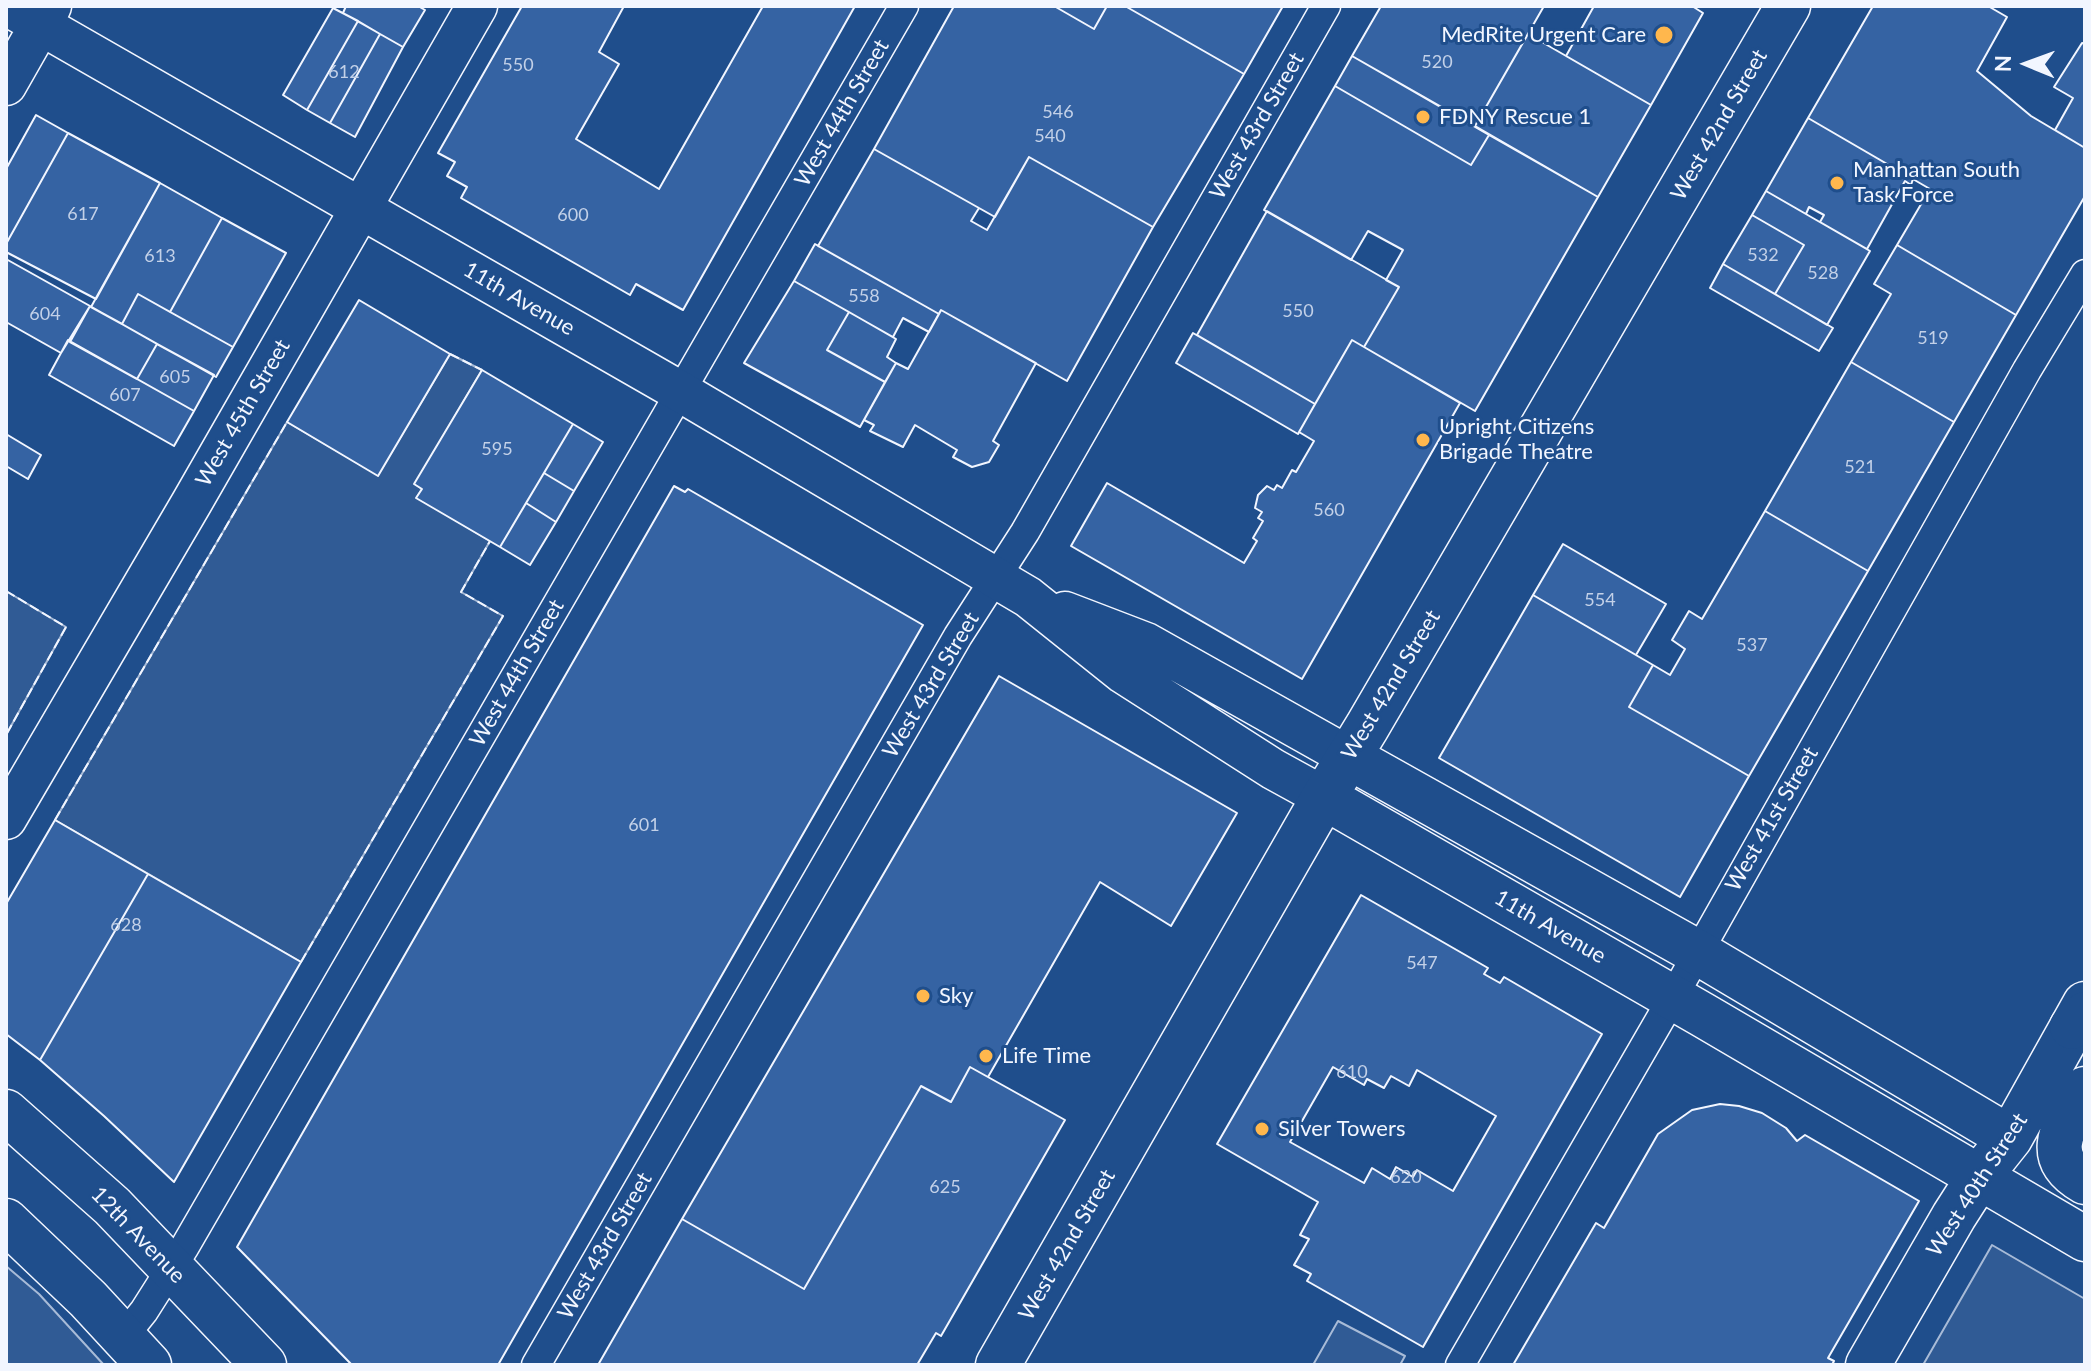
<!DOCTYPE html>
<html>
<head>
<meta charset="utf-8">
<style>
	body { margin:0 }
	#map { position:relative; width:2091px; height:1371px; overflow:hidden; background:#1f4e8c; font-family:Lato,sans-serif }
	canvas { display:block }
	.frame { position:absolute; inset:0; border:8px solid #f2f6ff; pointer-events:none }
	.north { position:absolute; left:1987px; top:24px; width:80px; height:80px; -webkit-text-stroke:6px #1f4e8c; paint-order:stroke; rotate:271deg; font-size:22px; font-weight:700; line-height:32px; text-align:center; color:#f2f6ff }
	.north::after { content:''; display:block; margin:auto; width:28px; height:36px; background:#f2f6ff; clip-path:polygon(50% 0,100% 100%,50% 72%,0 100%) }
</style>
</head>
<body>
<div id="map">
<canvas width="2091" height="1371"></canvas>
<div class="frame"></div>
<div class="north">N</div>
</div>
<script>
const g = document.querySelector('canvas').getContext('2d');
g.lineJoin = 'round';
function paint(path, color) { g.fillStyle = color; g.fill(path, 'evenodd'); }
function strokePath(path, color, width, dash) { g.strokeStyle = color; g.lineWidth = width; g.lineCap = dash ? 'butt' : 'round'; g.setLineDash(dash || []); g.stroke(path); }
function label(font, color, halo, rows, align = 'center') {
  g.font = font + ' Lato,sans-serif'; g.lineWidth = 6; g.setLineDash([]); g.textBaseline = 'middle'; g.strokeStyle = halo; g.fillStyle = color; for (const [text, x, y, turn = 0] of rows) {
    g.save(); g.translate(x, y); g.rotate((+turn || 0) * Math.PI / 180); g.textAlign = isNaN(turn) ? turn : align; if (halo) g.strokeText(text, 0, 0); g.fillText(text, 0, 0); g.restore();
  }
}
const built = new Path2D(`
	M450 354 482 370 415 484 422 489 417 497 490 541 461 592 503 616 301 962 55 820 287 422 378 475Z
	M6 591 66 627 6 735Z
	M1992 1245 2085 1299V1365H1923Z
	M6 1266 39 1294 104 1365H6Z
	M1338 1321 1405 1356 1400 1365H1313Z`);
paint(built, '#305b95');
strokePath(built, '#a8bbd7', 2);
const building = new Path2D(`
	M346 6H418L425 10 403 47 343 13Z
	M624 6 599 52 619 64 576 139 659 189 763 6H855L683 310 636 284 630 295 461 198 467 187 447 176 455 162 438 153 522 6Z
	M954 6H1054L1094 29 1107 6H1125L1244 74 1153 227 1029 157 995 217 874 149Z
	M1054 6H1107L1094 29Z
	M1125 6H1283L1244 74Z
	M1381 6H1544L1475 126 1352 56Z
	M1594 6H1692L1703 13 1651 105 1566 56Z
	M1873 6H1988L2007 17 1977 71 2031 116 2085 148V196L2016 315 1897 245 1930 189 1808 118Z
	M333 8 358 21 307 110 283 95Z
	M358 21 380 34 330 123 307 110Z
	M380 34 403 47 355 137 330 123Z
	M1528 34 1651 105 1598 197 1475 126Z
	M2082 43 2085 44V148L2055 130 2073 98 2054 87Z
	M1352 56 1489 135 1471 165 1335 86Z
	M1335 86 1471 165 1489 135 1598 197 1475 411 1364 347 1399 287 1386 280 1403 250 1368 231 1351 260 1264 210Z
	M36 115 68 133 6 244V169Z
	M1808 118 1913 179 1911 185 1905 181 1867 249 1820 222 1824 215 1809 207 1806 214 1766 191Z
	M68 133 160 183 96 299 6 252V244Z
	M874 149 979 208 971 221 987 230 1029 157 1153 227 1067 381 941 310 939 314 818 246Z
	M160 183 222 218 170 312 138 294 122 324 91 307Z
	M1766 191 1870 251 1827 325 1775 294 1804 245 1752 215Z
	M1267 211 1399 287 1364 347 1352 340 1315 404 1197 335Z
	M1752 215 1804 245 1775 294 1723 264Z
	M222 218 286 253 233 347 170 312Z
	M815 244 939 314 929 332 903 318 893 337 794 281Z
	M1897 245 2016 315 1954 422 1851 362 1891 294 1874 284Z
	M6 259 90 306 61 353 6 322Z
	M1723 264 1833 328 1819 351 1710 288Z
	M794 281 849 312 827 350 885 382 860 427 744 363Z
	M138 294 233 347 216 377 122 324Z
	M359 300 450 354 378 476 287 422Z
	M90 306 157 344 137 379 70 342Z
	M941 310 1036 363 993 441 999 445 989 462 972 467 953 457 957 450 915 425 903 447 870 431 874 425 864 420 896 363 908 369Z
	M849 312 896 339 887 357 896 363 885 382 827 350Z
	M1193 333 1315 404 1298 434 1176 363Z
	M68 340 194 411 174 446 49 375Z
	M1352 340 1460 403 1302 679 1071 546 1107 483 1244 563 1257 541 1253 538 1263 521 1258 518 1262 512 1255 508 1258 495 1267 486 1274 490 1277 485 1282 488 1292 470 1296 472 1314 441 1299 432Z
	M157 344 214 375 194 411 137 379Z
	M1851 362 1954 422 1868 571 1765 511Z
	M482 370 573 424 500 547 416 498 422 489 414 484Z
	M573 424 603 442 574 491 544 473Z
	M6 434 41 455 28 479 6 466Z
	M544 473 574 491 556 522 526 503Z
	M674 486 685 492 688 489 923 625 498 1365H352L237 1247Z
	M526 503 556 522 530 565 500 547Z
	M1765 511 1868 571 1749 776 1629 707 1653 665 1670 675 1685 649 1672 640 1689 611 1702 619Z
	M1563 544 1666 604 1636 655 1533 595Z
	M1533 595 1653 665 1629 707 1749 776 1680 897 1439 758Z
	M999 676 1237 813 1171 926 1100 882 988 1077 970 1067 951 1102 921 1086 804 1289 682 1219Z
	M55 820 148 874 40 1060 6 1034V904Z
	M148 874 301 962 174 1182 104 1116 40 1060Z
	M1361 895 1488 968 1484 974 1500 983 1504 977 1602 1034 1423 1347 1307 1281 1311 1274 1294 1265 1309 1239 1300 1235 1318 1202 1217 1144ZM1333 1067 1364 1085 1367 1079 1384 1088 1391 1076 1409 1086 1417 1070 1496 1116 1453 1191 1417 1170 1413 1177 1396 1167 1390 1179 1372 1168 1364 1183 1290 1142Z
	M970 1067 1065 1120 941 1336 936 1333 917 1365H598L682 1219 804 1289 921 1086 951 1102Z
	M1720 1104 1739 1106 1762 1113 1786 1128 1797 1141 1805 1135 1919 1201 1828 1358 1834 1361 1832 1365H1513L1596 1223 1604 1228 1658 1134 1692 1110Z`);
paint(building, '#3563a3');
strokePath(building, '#f2f6ff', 2);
const minor = new Path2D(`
	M124 1336 144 1311 184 1248 904 6
	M536 1365 958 636 1025 532 1326 6
	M1460 1365 1673 997 2027 370 2085 274`);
const secondary = new Path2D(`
	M8 6 681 392 1028 597 1123 673 1273 769 1324 797
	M6 85 51 6
	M1065 612 1146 643 1349 757
	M6 819 192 502 477 6`);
const primary = new Path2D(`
	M1349 757 1697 952 2010 1138
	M1324 797 1703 1015 2085 1239
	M2085 1089C2066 1123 2039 1156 2085 1182
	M998 1365 1324 797 1367 727 1788 6
	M1868 1365 1954 1216 1979 1177 2010 1138 2085 1004`);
const trunk = new Path2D(`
	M6 1112 112 1206 264 1365
	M6 1221 88 1299 149 1365`);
const motorway = new Path2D(`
	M2072 1027 2085 1014`);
strokePath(minor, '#f2f6ff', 31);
strokePath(secondary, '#f2f6ff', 43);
strokePath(primary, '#f2f6ff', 47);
strokePath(trunk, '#f2f6ff', 47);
strokePath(motorway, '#f2f6ff', 47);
strokePath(minor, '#1f4e8c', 28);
strokePath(secondary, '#1f4e8c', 40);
strokePath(primary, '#1f4e8c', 44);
strokePath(trunk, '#1f4e8c', 44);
strokePath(motorway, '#1f4e8c', 44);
strokePath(new Path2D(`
	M450 354 482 370
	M6 591 66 627 6 735
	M55 820 287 422
	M301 962 503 616 461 592 490 541`), '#f2f6ff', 2, [10, 4]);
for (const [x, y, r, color] of [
	[1664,35,10,"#ffb74d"],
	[1423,117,8,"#ffb74d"],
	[1837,183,8,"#ffb74d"],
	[1423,440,8,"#ffb74d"],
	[923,996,8,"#ffb74d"],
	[986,1056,8,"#ffb74d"],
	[1262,1129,8,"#ffb74d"]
]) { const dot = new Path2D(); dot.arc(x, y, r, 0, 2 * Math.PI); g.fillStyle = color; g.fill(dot); strokePath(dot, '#1f4e8c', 3); }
label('18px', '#c3d1e8', null, [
	["520",1437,62],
	["550",518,65],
	["612",344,72],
	["546",1058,112],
	["540",1050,136],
	["617",83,214],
	["600",573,215],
	["532",1763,255],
	["613",160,256],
	["528",1823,273],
	["558",864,296],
	["550",1298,311],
	["604",45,314],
	["519",1933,338],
	["605",175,377],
	["607",125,395],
	["595",497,449],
	["521",1860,467],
	["560",1329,510],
	["554",1600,600],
	["537",1752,645],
	["601",644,825],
	["628",126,925],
	["547",1422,963],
	["610",1352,1072],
	["620",1406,1177],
	["625",945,1187]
]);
label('22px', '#f2f6ff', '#1f4e8c', [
	["MedRite Urgent Care",1646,35,"right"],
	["FDNY Rescue 1",1439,117],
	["Manhattan South",1853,170],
	["Task Force",1853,195],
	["Upright Citizens",1439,427],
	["Brigade Theatre",1439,452],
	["Sky",939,996],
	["Life Time",1002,1056],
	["Silver Towers",1278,1129]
], 'left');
label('22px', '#f2f6ff', '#1f4e8c', [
	["West 44th Street",842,113,-60],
	["West 42nd Street",1719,125,-60],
	["West 43rd Street",1257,126,-60],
	["11th Avenue",519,299,30],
	["West 45th Street",243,413,-60],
	["West 44th Street",517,673,-60],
	["West 43rd Street",931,685,-59],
	["West 42nd Street",1391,685,-59],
	["West 41st Street",1772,819,-60],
	["11th Avenue",1550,927,30],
	["West 40th Street",1977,1185,-57],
	["12th Avenue",138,1235,46],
	["West 42nd Street",1067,1245,-60],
	["West 43rd Street",605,1246,-60]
]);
</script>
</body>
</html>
